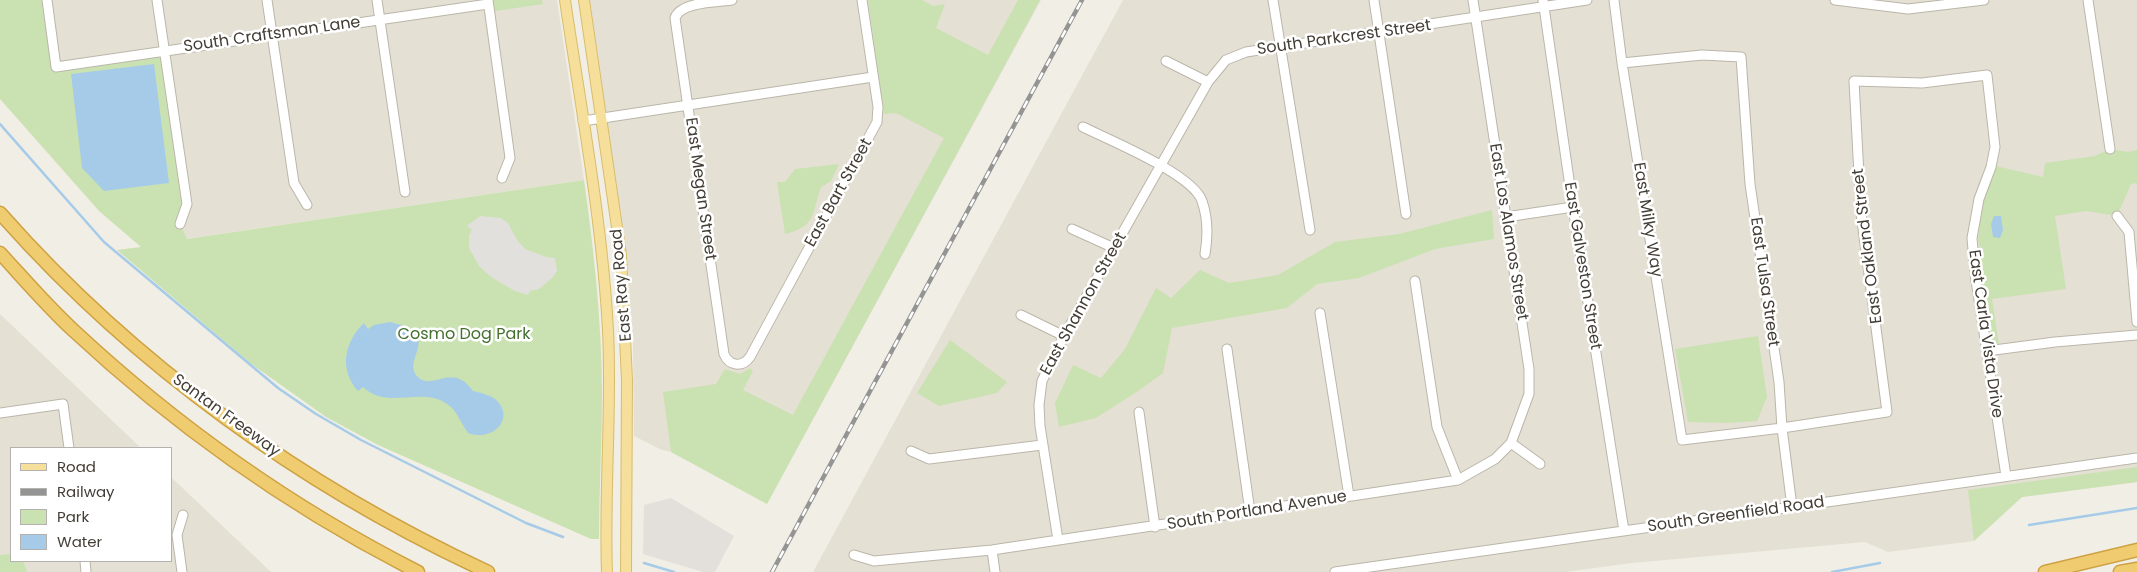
<!DOCTYPE html>
<html>
<head>
<meta charset="utf-8">
<style>
	body { margin:0 }
	#map { position:relative; width:2137px; height:572px; overflow:hidden; background:#f1eee5; font-family:Poppins,sans-serif }
	canvas { display:block }
	.legend { position:absolute; left:10px; top:447px; width:162px; height:115px; box-sizing:border-box; background:#fff; border:1px solid #b4b2ae; margin:0; padding:6px 9px; list-style:none; font-size:15px; color:#433e35 }
	.legend li { display:flex; align-items:center; gap:10px; height:25px }
	.legend b { width:25px; border:1px solid #b4b2ae }
</style>
</head>
<body>
<div id="map">
<canvas width="2137" height="572"></canvas>
<ul class="legend">
<li><b style="height:6px;background:#f5df9b"></b>Road</li>
<li><b style="height:6px;background:#949494"></b>Railway</li>
<li><b style="height:14px;background:#cae2b1"></b>Park</li>
<li><b style="height:14px;background:#a6cbe9"></b>Water</li>
</ul>
</div>
<script>
const g = document.querySelector('canvas').getContext('2d');
g.lineJoin = 'round';
function paint(path, color) { g.fillStyle = color; g.fill(path, 'evenodd'); }
function strokePath(path, color, width, dash) { g.strokeStyle = color; g.lineWidth = width; g.lineCap = dash ? 'butt' : 'round'; g.setLineDash(dash || []); g.stroke(path); }
function label(font, color, halo, rows, align = 'center') {
  g.font = font + ' Poppins,sans-serif'; g.lineWidth = 5; g.setLineDash([]); g.textBaseline = 'middle'; g.strokeStyle = halo; g.fillStyle = color; for (const [text, x, y, turn = 0] of rows) {
    g.save(); g.translate(x, y); g.rotate((+turn || 0) * Math.PI / 180); g.textAlign = isNaN(turn) ? turn : align; if (halo) g.strokeText(text, 0, 0); g.fillText(text, 0, 0); g.restore();
  }
}
paint(new Path2D(`
	M47 0H557L584 180 186 239 180 224 56 67Z
	M590 0H1041L767 504 672 452 662 450 634 436 633 343 627 258Z
	M1123 0H2137V482L2022 497 1974 541 1888 552 1865 542 1632 563 1565 572H813Z
	M0 314 141 448H11V561H171V477L271 572H0Z`), '#e4e0d4');
paint(new Path2D(`
	M671 498 734 536 715 572H703L643 554 644 505Z`), '#e3dfda');
paint(new Path2D(`
	M0 0H47L56 67 164 51 187 204 180 224 187 239 584 180C594 251 602 324 602 395 602 443 599 491 599 539H591L378 445 326 417 250 363 117 250 141 247 99 211 0 99Z
	M488 0H542L543 4 489 12Z
	M868 0H922L933 6 945 4 936 28 988 55 1018 0H1040L767 504 671 452 663 392 716 384 725 369 740 374 750 368 753 371 743 390 793 415 944 138 896 113 884 114Z
	M2110 149 2128 152 2137 150V183L2131 184 2117 216 2086 211 2055 216 2066 289 1992 299 1999 345 1991 339 1978 238 1983 203 1996 166 2043 177 2045 163 2095 156Z
	M839 164 831 181 821 187C812 213 816 227 785 234L777 182H785L795 169Z
	M1492 210 1494 239 1435 249 1359 278 1317 284 1287 308 1172 328 1163 373 1138 391 1096 418 1059 427 1055 403 1073 365 1101 378 1125 349 1156 288 1171 298 1200 270 1229 283 1278 275 1335 242 1399 234Z
	M1758 336 1767 397 1757 421 1727 423 1688 422 1675 349Z
	M950 340 1007 382 997 393 939 406 917 393Z
	M2137 467V482L2022 497 1974 541 1968 490Z
	M11 554V561H23L27 572H0V555Z`), '#cae2b1');
paint(new Path2D(`
	M480 216 501 218 508 223 517 240 525 249 546 257 555 258 557 271 553 277 539 289 530 291 528 295 515 291 491 277 479 266 469 248V235L472 230 467 226Z`), '#e2e0dd');
paint(new Path2D(`
	M154 64 169 183 104 191 82 168 71 74Z
	M1994 216H2001L2003 230 2000 238 1993 237 1991 224Z
	M390 322 408 327 418 337C422 352 405 366 419 378 435 390 452 362 473 391 481 393 492 395 498 402 514 420 492 442 468 433 462 425 458 414 451 407 424 383 389 412 363 387L358 391C339 370 344 342 364 323L368 329 374 325Z`), '#a6cbe9');
strokePath(new Path2D(`
	M0 124 104 242 278 388 316 414 361 440 526 523 563 537
	M2029 525 2137 508
	M644 563 674 572
	M1832 572 1880 563`), '#a6cbe9', 2.5);
const minor = new Path2D(`
	M47 0 56 67 488 4
	M157 0 187 204 180 224
	M267 0 294 183 307 205
	M377 0 405 192
	M488 0 510 158 502 178
	M732 0C717 2 680 2 675 18L724 354C729 366 742 368 750 357L877 122 878 107 862 0
	M1273 0 1310 230
	M1374 0 1406 214
	M1543 0 1573 207 1624 531
	M1614 0 1622 63 1682 440 1782 428 1887 412 1861 213 1854 81 1922 83 1987 75 1995 147 1991 167 1979 199 1972 238 1975 274 2006 476
	M1835 0 1908 9 1984 0
	M2088 0 2110 149
	M1166 61 1208 82
	M1622 63 1702 55 1741 57 1750 184 1779 382 1782 428 1792 507
	M583 121 873 77
	M1083 127C1109 140 1193 174 1202 201 1208 218 1208 236 1205 254
	M2117 216 2129 232 2137 322
	M1506 217 1573 207
	M1072 229 1114 248
	M1415 281 1437 427 1458 480
	M1320 313 1349 496
	M1021 315 1064 336
	M1227 349 1250 512
	M1987 351 2055 342 2137 335
	M1139 412 1155 527
	M0 413 63 404 69 448
	M1511 443 1540 464
	M911 451 929 459 1042 445
	M1058 540 1040 426 1039 405 1042 381 1064 336 1208 82 1226 60 1246 52 1587 0
	M992 550 995 572
	M854 555 874 561 992 550 1458 480 1495 459 1511 443 1529 394V369L1473 0
	M85 561 86 572
	M182 572 177 535 183 515
	M1335 572 2137 458`);
const major = new Path2D(`
	M565 0C581 109 602 219 608 330 612 411 604 491 607 572
	M584 0 621 255 627 380 626 572`);
const highway = new Path2D(`
	M0 213C134 365 304 487 488 572
	M0 253C24 279 47 306 73 330 176 426 292 508 418 572
	M2045 572 2137 550
	M2120 572 2137 569`);
strokePath(minor, '#bbb6a9', 11);
strokePath(major, '#d8bc6c', 12);
strokePath(highway, '#cea142', 15);
strokePath(minor, '#fff', 9);
strokePath(major, '#f5df9b', 10);
strokePath(highway, '#f0cc71', 12);
const rail = new Path2D(`
	M772 572 1082 0`);
strokePath(rail, '#949494', 4.5);
strokePath(rail, '#fff', 2.5, [8]);
label('16px', '#433e35', '#fff', [
	["South Craftsman Lane",272,35,-8],
	["South Parkcrest Street",1344,38,-8],
	["East Megan Street",700,189,82],
	["East Bart Street",839,193,-61],
	["East Milky Way",1647,220,81],
	["East Los Alamos Street",1508,232,81],
	["East Oakland Street",1868,246,-97],
	["East Galveston Street",1582,266,81],
	["East Tulsa Street",1764,282,82],
	["East Ray Road",622,285,-95],
	["East Shannon Street",1084,304,-61],
	["East Carla Vista Drive",1985,334,82],
	["Santan Freeway",226,416,36],
	["South Portland Avenue",1257,511,-9],
	["South Greenfield Road",1736,515,-8]
]);
label('16px', '#446f2f', '#fff', [
	["Cosmo Dog Park",464,335]
]);
</script>
</body>
</html>
